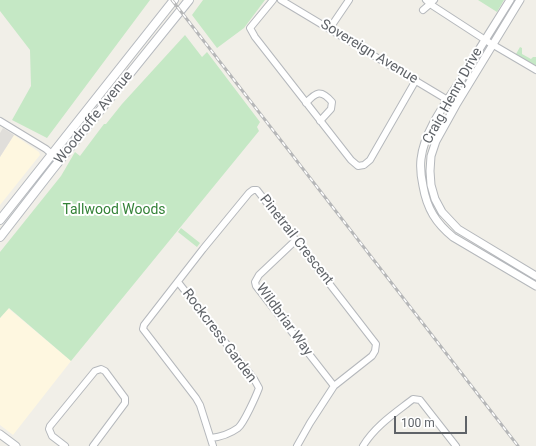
<!DOCTYPE html>
<html>
<head>
<meta charset="utf-8">
<style>
	body { margin:0 }
	#map { position:relative; width:536px; height:446px; overflow:hidden; background:#f1efe8; font-family:Roboto,sans-serif }
	canvas { display:block }
	.scale { position:absolute; left:394px; top:416px; width:73px; height:18px; box-sizing:border-box; border:2px solid #5f6368; border-top:0; padding-left:5px; font-size:12px; line-height:14px; white-space:nowrap; color:#5f6368; -webkit-text-stroke:3px #fff; paint-order:stroke }
</style>
</head>
<body>
<div id="map">
<canvas width="536" height="446"></canvas>
<div class="scale">100 m</div>
</div>
<script>
const g = document.querySelector('canvas').getContext('2d');
g.lineJoin = 'round';
function paint(path, color) { g.fillStyle = color; g.fill(path, 'evenodd'); }
function strokePath(path, color, width, dash) { g.strokeStyle = color; g.lineWidth = width; g.lineCap = dash ? 'butt' : 'round'; g.setLineDash(dash || []); g.stroke(path); }
function label(font, color, halo, rows, align = 'center') {
  g.font = font + ' Roboto,sans-serif'; g.lineWidth = 4; g.setLineDash([]); g.textBaseline = 'middle'; g.strokeStyle = halo; g.fillStyle = color; for (const [text, x, y, turn = 0] of rows) {
    g.save(); g.translate(x, y); g.rotate((+turn || 0) * Math.PI / 180); g.textAlign = isNaN(turn) ? turn : align; if (halo) g.strokeText(text, 0, 0); g.fillText(text, 0, 0); g.restore();
  }
}
paint(new Path2D(`
	M14 135 39 152 40 155 0 205V157Z
	M8 308 71 361 13 435 0 425V318Z`), '#fef7e0');
paint(new Path2D(`
	M3 128 14 135 0 157V133Z`), '#e0deda');
paint(new Path2D(`
	M0 0H150L47 138 12 120 31 86 30 50 0 11Z
	M203 0H265L244 28 217 48 192 15Z
	M478 0H504L497 12Z
	M185 35 202 57 207 52 260 122 257 127 259 131 71 361 9 308 0 318V252L61 176 75 152 80 156 104 124H106L122 104Z
	M520 47 522 48V54L531 59 533 57H536V67L516 54Z
	M181 228 200 243 197 247 178 232Z`), '#c5e8c5');
const minor = new Path2D(`
	M273 0 250 28 255 37 351 160 358 166 364 165 370 160 416 80
	M281 0 456 105
	M434 0 430 4 490 43 536 70
	M423 10 430 4 426 0
	M330 28 349 0
	M306 103C316 92 321 89 332 102L331 109 320 121
	M0 121 46 149 55 157
	M296 240 259 275 255 282 256 286 334 386
	M178 282 254 379 259 388C256 396 244 423 238 428 231 433 220 437 211 438
	M65 446 52 436 49 429 50 426 95 371 101 369 105 371 125 398V403L93 446
	M213 446 200 405 196 398 143 329 144 325 203 249 249 193 253 190H257L376 344 375 351 372 356 334 386 310 423 297 446
	M363 446C375 426 395 413 413 399L420 400 456 446`);
const tertiary = new Path2D(`
	M510 0C494 26 477 52 462 78 447 101 424 131 421 159 420 168 421 177 423 186 427 209 436 223 453 237L536 286
	M520 0 456 105 436 141 431 156 430 171 431 185 435 199 442 212 458 229 536 276
	M0 434 16 446`);
const secondary = new Path2D(`
	M0 220 174 0
	M0 237 52 170 189 0`);
strokePath(minor, '#b5b8bc', 8);
strokePath(tertiary, '#b5b8bc', 9);
strokePath(secondary, '#b6babf', 10);
strokePath(minor, '#fff', 6);
strokePath(tertiary, '#fff', 7);
strokePath(secondary, '#fff', 8);
const rail = new Path2D(`
	M172 0 518 446`);
strokePath(rail, '#b6b7b8', 3);
strokePath(rail, '#fff', 1.5, [4.5]);
label('14px', '#5f6368', '#fff', [
	["Sovereign Avenue",369,52,31],
	["Craig Henry Drive",453,96,-61],
	["Woodroffe Avenue",94,118,-51],
	["Pinetrail Crescent",296,240,52],
	["Wildbriar Way",284,320,54],
	["Rockcress Garden",219,336,53]
]);
label('14px', '#348238', '#fff', [
	["Tallwood Woods",114,210]
]);
</script>
</body>
</html>
